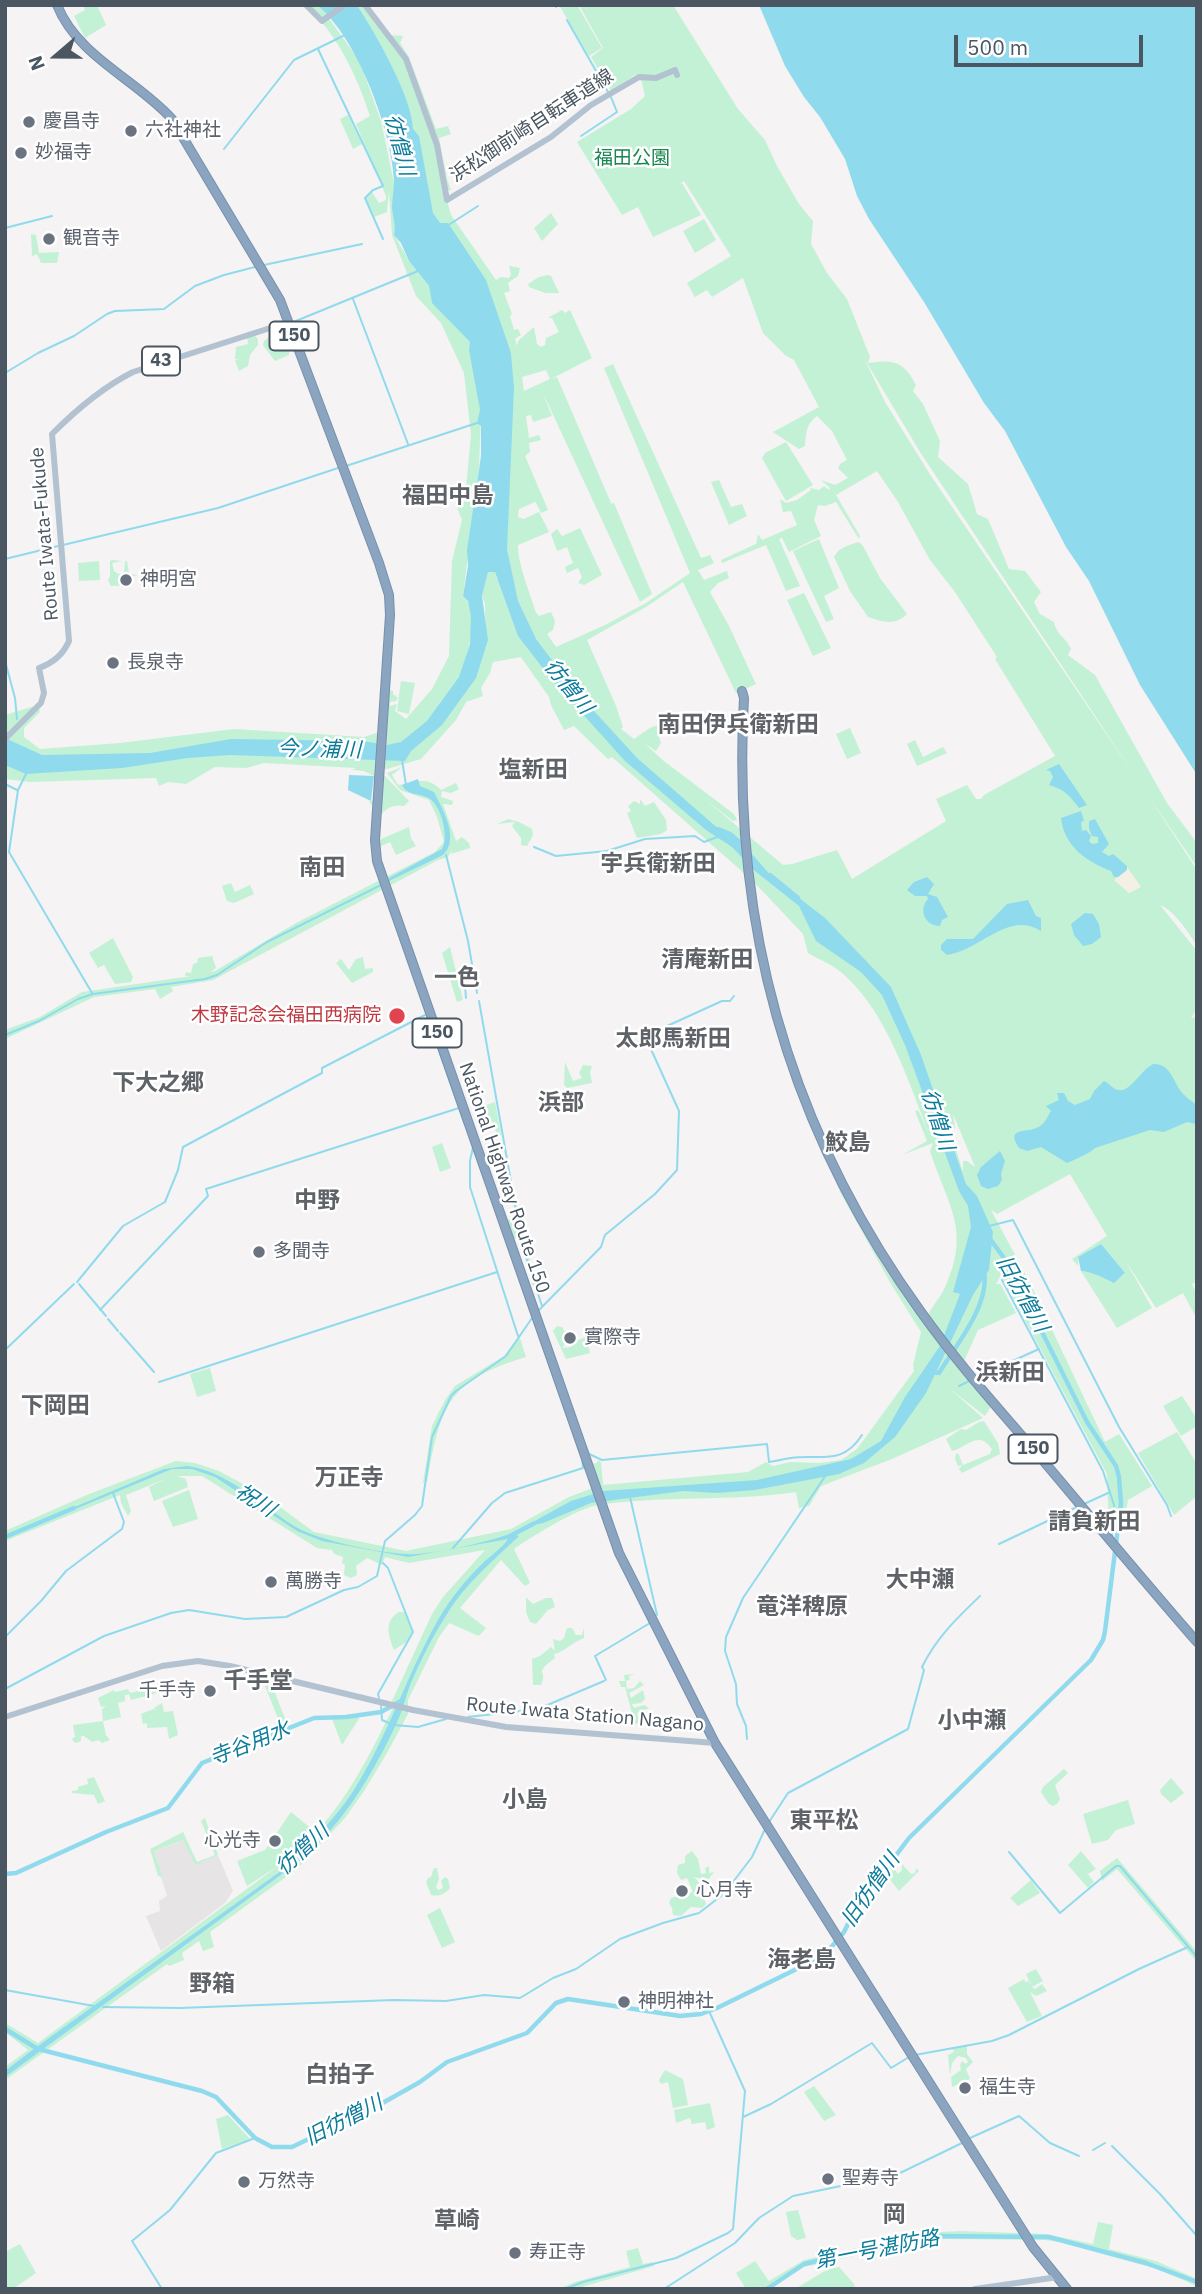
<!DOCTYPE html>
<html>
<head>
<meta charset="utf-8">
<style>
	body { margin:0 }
	#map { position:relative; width:1202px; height:2294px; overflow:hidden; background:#f5f3f3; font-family:"IBM Plex Sans",sans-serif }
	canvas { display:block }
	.frame { position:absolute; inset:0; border:7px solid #4a5661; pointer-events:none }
	.north { position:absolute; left:21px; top:21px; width:70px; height:70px; -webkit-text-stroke:5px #fff; paint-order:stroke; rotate:250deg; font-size:19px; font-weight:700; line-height:28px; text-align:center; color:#4a5661 }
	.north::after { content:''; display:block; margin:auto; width:24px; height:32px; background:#4a5661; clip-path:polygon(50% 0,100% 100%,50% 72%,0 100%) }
	.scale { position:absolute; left:954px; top:35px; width:189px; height:32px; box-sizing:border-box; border:4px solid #4a5661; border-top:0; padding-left:9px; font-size:21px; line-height:24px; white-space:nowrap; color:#4a5661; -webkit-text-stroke:5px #fff; paint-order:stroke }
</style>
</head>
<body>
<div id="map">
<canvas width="1202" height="2294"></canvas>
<div class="frame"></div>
<div class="north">N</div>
<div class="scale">500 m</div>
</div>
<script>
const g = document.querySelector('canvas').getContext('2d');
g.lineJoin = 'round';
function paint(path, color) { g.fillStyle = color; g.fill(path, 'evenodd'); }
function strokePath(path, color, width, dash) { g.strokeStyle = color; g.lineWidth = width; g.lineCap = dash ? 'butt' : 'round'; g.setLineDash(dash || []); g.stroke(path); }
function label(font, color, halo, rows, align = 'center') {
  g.font = font + ' "IBM Plex Sans","Noto Sans JP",sans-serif'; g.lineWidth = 5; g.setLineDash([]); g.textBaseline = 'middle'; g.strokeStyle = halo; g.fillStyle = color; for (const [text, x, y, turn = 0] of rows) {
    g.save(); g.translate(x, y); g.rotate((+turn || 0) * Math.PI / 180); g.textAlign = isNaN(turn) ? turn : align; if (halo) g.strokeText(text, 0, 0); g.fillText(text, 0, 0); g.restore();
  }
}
paint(new Path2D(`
	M184 1840 195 1864 218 1855 233 1891 225 1903 161 1951 146 1916 160 1911 159 1901 167 1896 161 1877H163L154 1851Z`), '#e6e4e5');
paint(new Path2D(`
	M83 5H97L106 25 85 38 74 16 85 10Z
	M305 5H317L323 10 360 62 381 121 394 183 395 236 409 261 429 286 432 302 470 342 481 416 479 467 463 596C477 608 472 640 466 656L486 648 485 604 482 596 488 572H495L497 579H513L507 549 506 502 512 423 511 353 433 213 412 130C412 96 375 34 357 5H365L390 35 403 36 400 43 409 57 436 129 448 126 451 134 439 138 447 179 451 190H444L451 215 496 280 501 277 509 278 511 275 509 266 520 268 518 276 508 283 510 291 504 293 512 314 510 316 514 330 518 329 521 335 515 339 517 346 518 341 534 327 537 344 541 347 545 345 546 338 559 332 552 318H548L562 310 565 313 570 310 592 358 551 379 557 377 611 503 610 504 614 503 652 594 640 602 542 391 552 416 533 422 531 415 526 416 529 438 539 435 541 440 529 443 530 452 525 456 548 510 541 513 534 499 535 502 519 509 518 517 524 519 539 512 549 532 518 545C518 566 530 592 536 613L539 616 551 612 555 621 553 630 547 634 556 647 605 625 646 603 690 573 604 368 613 364 701 558 710 555 714 563 698 570 704 580 727 571 729 578 718 583 710 592 729 626 756 684 736 693 683 582 646 607 587 640 616 706 623 727 621 729 634 739 650 728 692 712 693 714 658 734 661 743 656 751 645 744 665 762 734 814 737 820 733 821 706 800 783 865 792 864 837 850 852 879 946 821 936 799 967 785 976 799H981L984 795 1055 756 995 659 997 657 955 592 930 560 898 502 877 471 836 495 860 536 859 539 836 502 825 506 818 505 814 520 821 536 789 552 782 538 779 539 800 586 786 591 766 545 722 563 721 560 756 544 758 534 762 540 797 525 791 511 783 512 780 500H782L786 503 797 500 811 490 810 488 819 490 824 486 829 490 830 488 821 480 835 485 848 478 838 468 841 463 847 460 832 431 817 416C806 424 806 433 805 446L799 449 773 432 819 407 794 360 785 355 763 333 743 278 712 297 707 290 695 297 687 283 731 256 684 181 679 184 682 183 701 215 653 237 638 207 622 215 577 142 631 109 645 96 640 75H635L611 91 591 57 603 48 579 5H673L738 109 765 140 777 166 799 204 813 221 811 244 827 273 847 299 870 357 868 363C893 359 904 361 916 385L913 391 923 404 940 441 938 457 968 484 977 514 988 519 1009 569 1025 571 1041 592 1034 602 1040 614 1054 622C1057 636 1066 637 1071 649L1068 655 1095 675 1167 803 1194 839 1197 845V867L1147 794 1197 870V946C1188 932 1175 911 1160 905L1197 951V1009L1191 1018 1197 1017V1281L1192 1284 1197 1295V1319L1183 1293 1156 1308 1125 1260 1152 1308 1117 1328 1081 1271C1091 1272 1105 1278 1114 1282L1125 1274 1078 1257V1266L1072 1259 1107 1236 1070 1174 997 1214 991 1210 1030 1283 1105 1442 1119 1434 1152 1486 1128 1500 1123 1528H1109L1107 1474 1001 1275 996 1284H1000L1002 1287 1016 1313 978 1330 960 1370H963L992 1405 985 1416 950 1389 983 1418 892 1459 821 1486 809 1506 799 1508 796 1492C731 1502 664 1495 598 1505 578 1508 535 1535 518 1546L514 1549 530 1583 525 1586 501 1560 460 1608 486 1628 479 1636 449 1623 439 1637 408 1700V1714L387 1753 364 1791 345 1818 297 1869 210 1932 214 1947 203 1951 199 1941 182 1953 184 1960 169 1966 167 1964 5 2080V2067L28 2050 5 2032V2023L38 2043 278 1866 247 1886 237 1861 265 1850 291 1812 314 1831 299 1847C341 1815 370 1754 393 1708L392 1701 432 1614 443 1597 485 1550 409 1563 385 1557 382 1565 367 1558 356 1566 357 1575 351 1578 344 1575 345 1565 342 1563 343 1557 334 1554 332 1550 317 1548 202 1476H177L186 1479 188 1487 154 1501 149 1487 168 1478 126 1495 131 1511 128 1516 121 1503 120 1495 5 1541V1531L89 1494 176 1461 195 1463 219 1471 265 1496 314 1532 406 1551 511 1529 569 1497 598 1486 590 1464 597 1463 598 1460 601 1462 603 1485 748 1472 766 1462 773 1466 790 1462 820 1463 841 1460 857 1449 914 1371 913 1365 921 1332 891 1284 839 1190 845 1192 930 1320 929 1313C934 1304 942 1295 946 1285 971 1229 947 1204 930 1151L933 1143 902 1155 927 1141 915 1111 918 1110 929 1134C908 1080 886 1010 841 972 831 964 818 959 808 953L803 934 753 881 612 757 608 759 574 726 564 730 551 705 549 697 521 657 493 662 490 673 481 688 483 696 466 702 456 720 421 759 387 769H377L374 807 369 802 374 800V776L364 771 352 770 356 768 264 763 246 768 215 767 186 784 168 782 159 786 156 778 30 782 5 779V715L38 705 40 712 24 728V737L40 749 120 743 234 729 364 737 385 730 388 690 393 691V694L398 698 396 701 390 702V706L397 704 395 711 406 719 432 689 449 656 452 561 462 520 455 502 465 499 471 435 464 373 441 323 416 296 392 235 389 191 387 212 374 217 365 198 372 192 379 203 386 200V196L356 124 370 116C357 76 337 33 305 5ZM864 358 920 452 1137 779 931 476 885 402ZM546 370 550 379 524 391 522 377ZM953 1114 975 1167 967 1161H963V1172L946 1117 952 1131 955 1128Z
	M559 5H577L602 48 589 56Z
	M348 115 362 144 353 149 340 119Z
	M551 213 558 224 542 241 534 228Z
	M704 219 716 240 695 253 683 231Z
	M31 234 36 235 39 253 59 252 57 263H41L37 254 32 256Z
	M548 275 551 276 559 293H545L529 287 528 284 539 277Z
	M277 331 289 350V355L275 361 263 345 264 341Z
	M254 335 258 339V345L250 355 248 366 239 371 235 360H240L235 359 236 347 248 344 247 337Z
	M786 442 813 485 786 501 762 458 765 453Z
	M719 480 731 507 742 504 747 516 729 525 711 482Z
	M580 528 602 575 584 585 578 583 582 577 578 568 567 573 565 567 573 563 567 547 557 551 551 534 557 529 562 536Z
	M819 539 839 588 824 596 834 619 826 622 793 551Z
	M859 542 863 546 880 578 907 614C895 626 883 622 868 617L850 591 834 557C839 547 849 545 859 542Z
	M112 560 122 561 112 563 114 571 118 574 124 573 125 561H127L129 573 138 576H124L121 580 126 582 132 579 131 585 111 586 108 580 110 577V561Z
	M99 561 100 580 79 581 78 563Z
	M804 593 831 648 813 656 787 600Z
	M401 681 415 683 409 714 397 711Z
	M850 728 861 753 847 759 836 734Z
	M915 740 923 757 943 747 947 753 917 766 907 744Z
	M402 767 392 775 398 785C417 783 426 775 441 790L456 783 459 789 451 793 442 791 441 797 453 801 452 805 443 804 456 841 462 837 469 843 470 848 451 854 452 850 448 857 438 860 213 980 171 987 173 991 160 999 155 989 94 997 5 1039V1030L40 1017 82 992 191 976H185L186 972 191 973 193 964 197 963 198 958 212 956 216 968 210 972 215 971 296 923 435 852 444 842 437 817 429 800 400 790 387 773Z
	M383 774 409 801 404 806C394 804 386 808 380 816Z
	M640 799 645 806 654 802 666 820 667 830 661 834 637 838 627 813 631 811 628 806 634 801 640 804Z
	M508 819 519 822 532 829 533 835 527 846 521 845V838L512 826 515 822 497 824Z
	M409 827 411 838 416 846 396 855 390 842 379 847V840Z
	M231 883 235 892 250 885 254 894 234 903 227 901 222 886Z
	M113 938 133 977 131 982 115 984 104 965 98 968 89 953Z
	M450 947 463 1000 457 1002 442 953Z
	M363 957 365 969 373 968V972L352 983 336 963 341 959 349 970 356 959Z
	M565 1062 573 1081 582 1078 579 1073 583 1065 592 1066 590 1072 592 1083 567 1088 564 1085Z
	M495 1102 501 1135 497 1138 493 1137 496 1132 493 1122H490L489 1130 481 1117 484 1106Z
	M442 1143 451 1168 440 1172 432 1147Z
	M507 1167 536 1284 533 1286 519 1237 512 1240 506 1221 516 1216 505 1168Z
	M557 1326 562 1327 568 1337 563 1339 566 1343 563 1346V1348L571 1347V1343L586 1337 590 1353 566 1359 553 1331Z
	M518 1337 520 1338 526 1357C447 1381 441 1405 427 1482L423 1483 432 1426 445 1400 455 1386 504 1356Z
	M210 1368 216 1391 197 1397 190 1374Z
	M1182 1396 1197 1419V1426L1181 1436 1163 1406Z
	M984 1421 998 1443 1000 1454 962 1473 959 1469 962 1465 958 1466 955 1459 956 1454 958 1453 963 1465 990 1454 992 1449C978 1429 966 1448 952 1451L946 1439 961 1429 966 1430 979 1422Z
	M1177 1432 1197 1464V1496L1174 1515 1138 1453Z
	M189 1490 198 1519 173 1527 162 1501Z
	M526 1597 533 1604 546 1598H552L555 1607 548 1610 536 1624 530 1622 526 1612Z
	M399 1612H406L413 1632 408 1641 394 1650C388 1635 384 1621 399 1612Z
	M567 1628H572L576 1635H582L584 1628V1638C571 1643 564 1652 554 1654L555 1658C531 1676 549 1668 541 1685H533L532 1659 540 1656 551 1647 555 1651 553 1639 560 1641 564 1638Z
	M635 1674 629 1676 630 1679 626 1681 627 1689 634 1688 640 1681 644 1685 629 1693 631 1698 643 1690 645 1699 641 1703 632 1704 634 1708 644 1705 649 1708 637 1713 639 1719 637 1724H635L625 1687H621L619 1681H625L624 1675Z
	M262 1678 270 1680 288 1726 282 1729Z
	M153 1688 157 1693 131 1700 129 1694 125 1695V1701L118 1703 121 1717 103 1721 106 1735 110 1740 102 1743 99 1740 92 1742 84 1736 78 1737H81V1741L77 1743 74 1742 72 1739 75 1737 73 1725 103 1721 102 1709 106 1706 101 1707 98 1698 114 1690 115 1692 128 1689 130 1693Z
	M162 1703 164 1712 173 1711 178 1735 169 1739 167 1727 147 1728V1723L143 1724 141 1714 153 1709 156 1710 154 1708Z
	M360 1717 342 1745 332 1719Z
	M1064 1769 1068 1773 1055 1785 1060 1799 1057 1804 1053 1806 1049 1804 1041 1792 1043 1787Z
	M94 1777 105 1801 98 1804 94 1795 72 1793V1791L78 1790V1787L88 1784 87 1779Z
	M1171 1778 1184 1793 1171 1803 1161 1794 1160 1790Z
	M1128 1800 1135 1824 1116 1830 1108 1840 1092 1844 1083 1814Z
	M205 1818 218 1855 195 1865 183 1840 154 1851 163 1877 158 1876 150 1849 183 1832 197 1862 215 1855 201 1821Z
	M692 1851 698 1859 701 1874 706 1873 705 1868 709 1866V1873L714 1872 708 1880 694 1877 698 1881 706 1904 702 1908 691 1907 681 1916 673 1915 672 1908 669 1903 671 1898 693 1892 687 1878 681 1880 677 1873 678 1865 685 1863V1856Z
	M1081 1851 1096 1869 1088 1874 1094 1882 1088 1888 1068 1865Z
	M1117 1858 1197 1952V1962L1117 1869 1102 1881 1100 1871Z
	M902 1864 911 1874 915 1873 916 1868 919 1871 899 1891 886 1874 892 1866 898 1874 902 1870Z
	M434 1868H437L439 1879 436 1887 438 1890 443 1888 441 1881 445 1877 448 1879 450 1888C445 1894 439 1897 431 1895L426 1882 428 1878 431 1877Z
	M1031 1880 1040 1893 1018 1906 1010 1898Z
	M440 1908 455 1942 442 1948 427 1915Z
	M1036 1969 1043 1981 1032 1987 1035 1989 1042 1984 1047 1991 1036 1996 1030 1992 1042 2016 1027 2022 1008 1988 1024 1979 1026 1983 1028 1980 1032 1987 1026 1974Z
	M967 2045V2054L973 2062 966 2069 970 2079 952 2087 951 2077 961 2070 960 2064 963 2061 965 2064 968 2062 966 2058 958 2056 952 2063 950 2075 948 2055 954 2052 952 2048Z
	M665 2070 683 2079 688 2105 673 2108 668 2082 661 2084 659 2080Z
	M814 2086 836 2115 824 2121 804 2092Z
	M710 2103 715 2127 707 2130 705 2122 692 2124 690 2118 676 2123 674 2110Z
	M228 2115 250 2139 222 2149 216 2119Z
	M798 2210 806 2238 797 2240 791 2236 786 2212Z
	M1098 2222 1113 2225 1109 2249 1156 2261 1197 2279V2286L1157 2269 1059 2242 1045 2240 945 2239 927 2240 804 2267 770 2289H760L762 2286 758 2289H746L736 2273 755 2261 769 2281 804 2260 923 2233 960 2231 1046 2234 1093 2244Z
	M20 2244 36 2273 13 2289H5V2252Z
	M638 2248 643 2264 653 2262 654 2266 575 2289H559L575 2282 630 2267 626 2251Z
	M839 2267 854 2284 855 2289H795L828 2269Z`), '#c3f1d5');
paint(new Path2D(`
	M1127 867 1141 887 1129 893 1114 880 1127 870Z`), '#f5f0e5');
paint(new Path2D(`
	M317 5H357C375 33 412 96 413 129L419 136 433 213 440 223H448L486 280 511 353 514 388 507 549 518 601 536 639 573 688 637 758 721 831 745 846 772 877 825 918 891 987 921 1055 966 1184 977 1196 993 1232 989 1270 973 1295 926 1393 895 1437 864 1463 839 1474 755 1490 717 1493 683 1491 591 1503 543 1523 522 1528 571 1501 603 1491 757 1480 851 1459 881 1441 905 1397 940 1346 960 1294 953 1292 971 1227 968 1206 959 1191 905 1045 882 995 861 972 816 941 799 906 755 871 732 847 706 830 625 761 552 680 518 636 495 572H488L482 596 488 640 476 678 442 725 411 751 405 761 230 755 188 758 122 768 26 774 5 765V738L42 755 150 753 231 739 363 741 387 745 401 742 427 721 459 677 470 644 471 616 468 601 463 596 468 566 467 550 481 456V426L477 423 480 410 469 350 470 342 432 303 429 286 409 261 401 243 394 235C396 226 393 217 392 208 392 199 394 190 394 181 392 131 357 37 317 5Z
	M759 5H1197V775L1140 685 1089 581 1066 547 1005 431 984 403 924 302 869 219 857 196 845 159 820 117 804 97 785 66Z
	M1059 764 1087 805 1079 808C1070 796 1064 789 1049 785L1053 777 1050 771 1046 770Z
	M349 775 374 776 371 801 348 790Z
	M418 779 420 786 434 792C443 810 460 839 443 855L389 881V878L442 849C449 838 442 807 430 799 420 792 408 797 402 785Z
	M1081 811 1084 821 1081 822 1082 831 1086 830 1091 836 1089 841 1092 844 1098 843V837L1092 836 1089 829V821L1095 819 1109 844 1102 852 1109 856 1113 854 1127 866V870L1118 877H1114L1111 871C1087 862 1064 846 1061 818Z
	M927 877 934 884 928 894 937 897 948 917 942 920 940 926C925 926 918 910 928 899L927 896H915L907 890 914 882Z
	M1028 900 1036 916 1041 918V931C1008 910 981 950 947 955L941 950V945L947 939H973L1007 904Z
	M1085 913 1093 914 1099 924 1101 937 1092 944 1083 946 1074 935 1071 924Z
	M1153 1064C1169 1063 1172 1078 1180 1090 1184 1096 1191 1101 1197 1105L1196 1124 1187 1122 1164 1132 1150 1130 1095 1148C1089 1154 1076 1159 1067 1163L1041 1147 1027 1151 1019 1148C1005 1127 1026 1133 1036 1128 1045 1125 1047 1117 1051 1111L1046 1106 1059 1100 1057 1093H1064L1068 1101 1075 1105 1090 1099 1094 1091 1104 1081C1109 1083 1113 1089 1118 1090 1130 1093 1140 1071 1153 1064Z
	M1000 1151 1005 1161 1001 1174 1002 1180 998 1186 988 1189 981 1186 977 1175 981 1167Z
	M1101 1244 1125 1273 1114 1283C1104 1278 1092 1272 1081 1271L1078 1257Z
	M187 1466C227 1471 261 1505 294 1526 317 1540 379 1553 407 1554 428 1556 493 1541 512 1533L519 1536C494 1560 465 1584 447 1614 434 1634 419 1663 410 1685 406 1696 403 1709 398 1720 374 1773 340 1830 293 1866L5 2077V2071L31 2051 292 1863C312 1840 335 1819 352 1793 387 1739 406 1676 438 1620 450 1599 467 1578 485 1561 493 1554 502 1548 508 1539L408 1557 322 1541 297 1531 215 1477 192 1469H172L68 1512 70 1509 164 1469Z`), '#90daee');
strokePath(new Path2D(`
	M555 5 556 7
	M567 20 608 92
	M318 49 383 186 373 190 365 198 383 239
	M581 136 617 112 611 97
	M224 149 294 60 343 36
	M447 226 478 206
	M5 228 52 216
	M264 265 362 244
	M353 299 408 444
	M291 323 418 271
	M5 373 38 353 74 336 107 314 115 311 164 309 195 286 224 275 255 267
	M346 466 477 423
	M63 545 218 508 341 467
	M5 559 58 546
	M5 661 15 698 17 719
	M402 760 406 785
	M27 772 18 790 9 852 92 993
	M5 784 17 790
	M534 847 556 856 607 851 645 839 695 836 704 842 720 836
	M446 855 468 941 477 993
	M466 998 465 986 475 984
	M479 1001 522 1244 542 1306
	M431 1028 465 1125
	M5 1035 39 1021 78 999 93 994 205 979 217 975 267 942 383 884
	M473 1147 470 1161V1187L518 1336
	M989 1226 1013 1220 1119 1427 1167 1505 1171 1516
	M1007 1262 1008 1274 1002 1280 1103 1471 1114 1505 1112 1537
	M77 1282 123 1226 165 1202 178 1170 183 1147 322 1073V1068L425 1015
	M79 1284 106 1316
	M100 1310 208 1196 206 1189 459 1108
	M538 1311 601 1247 605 1235 655 1194 677 1170 679 1111 645 1036 722 1001H730L734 996
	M108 1319 118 1331
	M120 1333 154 1372
	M5 1350 74 1284
	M977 1377 1039 1349
	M159 1382 497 1272
	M959 1386 969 1381
	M587 1453 602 1460 767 1444 769 1462C776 1461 784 1459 791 1458 821 1454 842 1466 862 1435
	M630 1497 657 1615
	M1084 1504 1108 1493
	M999 1544 1079 1506
	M453 1548 492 1503 505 1493 583 1468 582 1458
	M5 1637 41 1601 66 1571 122 1529 124 1522 113 1493
	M606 1680 595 1656 650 1623
	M5 1689 104 1636 171 1613 189 1610 245 1619 286 1617 344 1590 358 1587 377 1576 385 1541 415 1515 422 1506 432 1437 451 1396 456 1391 506 1356 532 1318
	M379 1698 378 1694 413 1632 388 1568 383 1563
	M381 1705 382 1720 389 1723
	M468 1717 538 1709 604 1681
	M394 1725 418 1727 446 1719
	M747 1739 746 1726 737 1704 736 1684 725 1651 726 1637 743 1598 826 1475
	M769 1822 788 1793 908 1729 924 1670 922 1667C936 1638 957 1618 980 1596
	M1009 1852 1060 1913 1116 1866H1120L1197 1957
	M5 1990 94 2006
	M103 2007 180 2008 394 2000 446 2001 484 1995 520 1998 553 1978 576 1969 620 1939 663 1923 699 1913 721 1896 733 1882 752 1857 766 1827
	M915 2055 992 2041 1009 2035 1139 1969 1188 1947
	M743 2117 771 2104 872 2043 891 2068 909 2057
	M970 2138 1019 2116 1050 2143 1079 2156
	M1112 2146 1160 2194 1197 2236
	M1093 2150 1105 2143
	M162 2289 132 2241 170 2210 216 2153 255 2138
	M565 2289 583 2282 676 2258 728 2233 733 2229 745 2091 709 2011
	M664 2289 735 2243 759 2218 793 2196 898 2174 962 2143`), '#90daee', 2);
strokePath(new Path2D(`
	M718 829 730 834 745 847
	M770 875 798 898
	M932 1372 939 1373C956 1345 990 1305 984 1272
	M510 1536 533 1524
	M5 1537 74 1508
	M5 1874 16 1873 106 1832 168 1808 202 1763 314 1718 346 1717 381 1712 401 1701
	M5 2029 38 2049 202 2091 216 2097 255 2138 272 2147H292L379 2105 420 2082 447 2062 527 2033 556 2003 568 1999 680 2016 701 2014 717 2008 817 1959 828 1951 844 1932 855 1910 909 1838 1091 1660 1103 1640 1105 1631 1121 1504 1119 1477 1116 1466 1087 1422 1007 1262 990 1239
	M767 2289 804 2264 921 2237 934 2236 1049 2237 1146 2263 1197 2282`), '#90daee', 4.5);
const highway = new Path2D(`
	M57 5C78 57 136 79 172 119L280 300 379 563 389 595 390 615 375 840 377 861 619 1553 715 1743 1033 2247 1067 2289
	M742 691 744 698C731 924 788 1128 921 1312 956 1361 996 1406 1035 1451 1089 1515 1142 1579 1197 1642`);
strokePath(highway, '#7690ad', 10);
strokePath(new Path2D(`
	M306 5 322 21 344 5
	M365 5 406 59 437 145 447 200 551 137 591 105 639 77 656 78 675 70 677 75
	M5 739 41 703 44 693 39 668C53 663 63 655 69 641L52 434C75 411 103 387 133 372L289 322
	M5 1717 162 1666 198 1661 230 1666 413 1710 506 1727 715 1743
	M975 2289 1058 2277`), '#b3c2d1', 6);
strokePath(highway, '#8ba5c1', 8);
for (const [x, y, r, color] of [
	[29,122,7,"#6b7280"],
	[131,131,7,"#6b7280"],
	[21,153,7,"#6b7280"],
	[49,239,7,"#6b7280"],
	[126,580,7,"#6b7280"],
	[113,663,7,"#6b7280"],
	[397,1016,9,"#e0444e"],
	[259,1252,7,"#6b7280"],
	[570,1338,7,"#6b7280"],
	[271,1582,7,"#6b7280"],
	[210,1691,7,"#6b7280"],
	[275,1841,7,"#6b7280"],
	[682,1891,7,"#6b7280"],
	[624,2002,7,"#6b7280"],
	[965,2088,7,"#6b7280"],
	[828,2179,7,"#6b7280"],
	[244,2182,7,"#6b7280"],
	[515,2253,7,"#6b7280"]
]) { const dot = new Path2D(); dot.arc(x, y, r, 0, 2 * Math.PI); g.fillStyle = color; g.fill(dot); strokePath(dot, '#fff', 2.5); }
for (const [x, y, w] of [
	[294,336,49],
	[161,361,38],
	[437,1033,49],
	[1033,1449,49]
]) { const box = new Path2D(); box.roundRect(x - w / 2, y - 14.5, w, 29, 5); g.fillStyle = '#fff'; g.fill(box); strokePath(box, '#4a5661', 2); }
label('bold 18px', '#4a5661', null, [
	["150",294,336],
	["43",161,361],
	["150",437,1033],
	["150",1033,1449]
]);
label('19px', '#5b616d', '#fff', [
	["慶昌寺",43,122],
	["六社神社",145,131],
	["妙福寺",35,153],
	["観音寺",63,239],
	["神明宮",140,580],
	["長泉寺",127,663],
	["多聞寺",273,1252],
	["實際寺",584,1338],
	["萬勝寺",285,1582],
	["千手寺",196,1691,"right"],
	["心光寺",261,1841,"right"],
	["心月寺",696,1891],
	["神明神社",638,2002],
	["福生寺",979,2088],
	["聖寿寺",842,2179],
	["万然寺",258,2182],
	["寿正寺",529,2253]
], 'left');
label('19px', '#4a5661', '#fff', [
	["浜松御前崎自転車道線",532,126,-33],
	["Route Iwata-Fukude",45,534,-95],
	["National Highway Route 150",504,1178,71],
	["Route Iwata Station Nagano",585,1715,5]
]);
label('19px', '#17864f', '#fff', [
	["福田公園",632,159]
]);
label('19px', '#be3a42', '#fff', [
	["木野記念会福田西病院",381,1016]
], 'right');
label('italic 21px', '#0c7c9b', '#fff', [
	["彷僧川",399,145,75],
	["彷僧川",568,687,51],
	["今ノ浦川",319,750,1],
	["彷僧川",937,1120,72],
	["旧彷僧川",1022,1294,61],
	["祝川",255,1501,33],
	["寺谷用水",250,1744,-22],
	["彷僧川",303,1850,-43],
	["旧彷僧川",871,1890,-55],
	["旧彷僧川",344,2121,-27],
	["第一号湛防路",877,2250,-11]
]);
label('bold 23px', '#5f6368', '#fff', [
	["福田中島",448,496],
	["南田伊兵衛新田",738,725],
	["塩新田",533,770],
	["宇兵衛新田",658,864],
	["南田",322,868],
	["清庵新田",707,960],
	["一色",457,978],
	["太郎馬新田",673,1039],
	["下大之郷",158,1083],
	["浜部",561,1103],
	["鮫島",848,1143],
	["中野",317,1201],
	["浜新田",1010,1373],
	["下岡田",55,1406],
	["万正寺",349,1478],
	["請負新田",1094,1522],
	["大中瀬",920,1580],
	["竜洋稗原",802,1607],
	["千手堂",258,1681],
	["小中瀬",972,1721],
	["小島",525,1800],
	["東平松",824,1821],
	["海老島",802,1960],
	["野箱",212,1984],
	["白拍子",340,2075],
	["岡",894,2215],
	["草崎",457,2221]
]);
</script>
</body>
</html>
